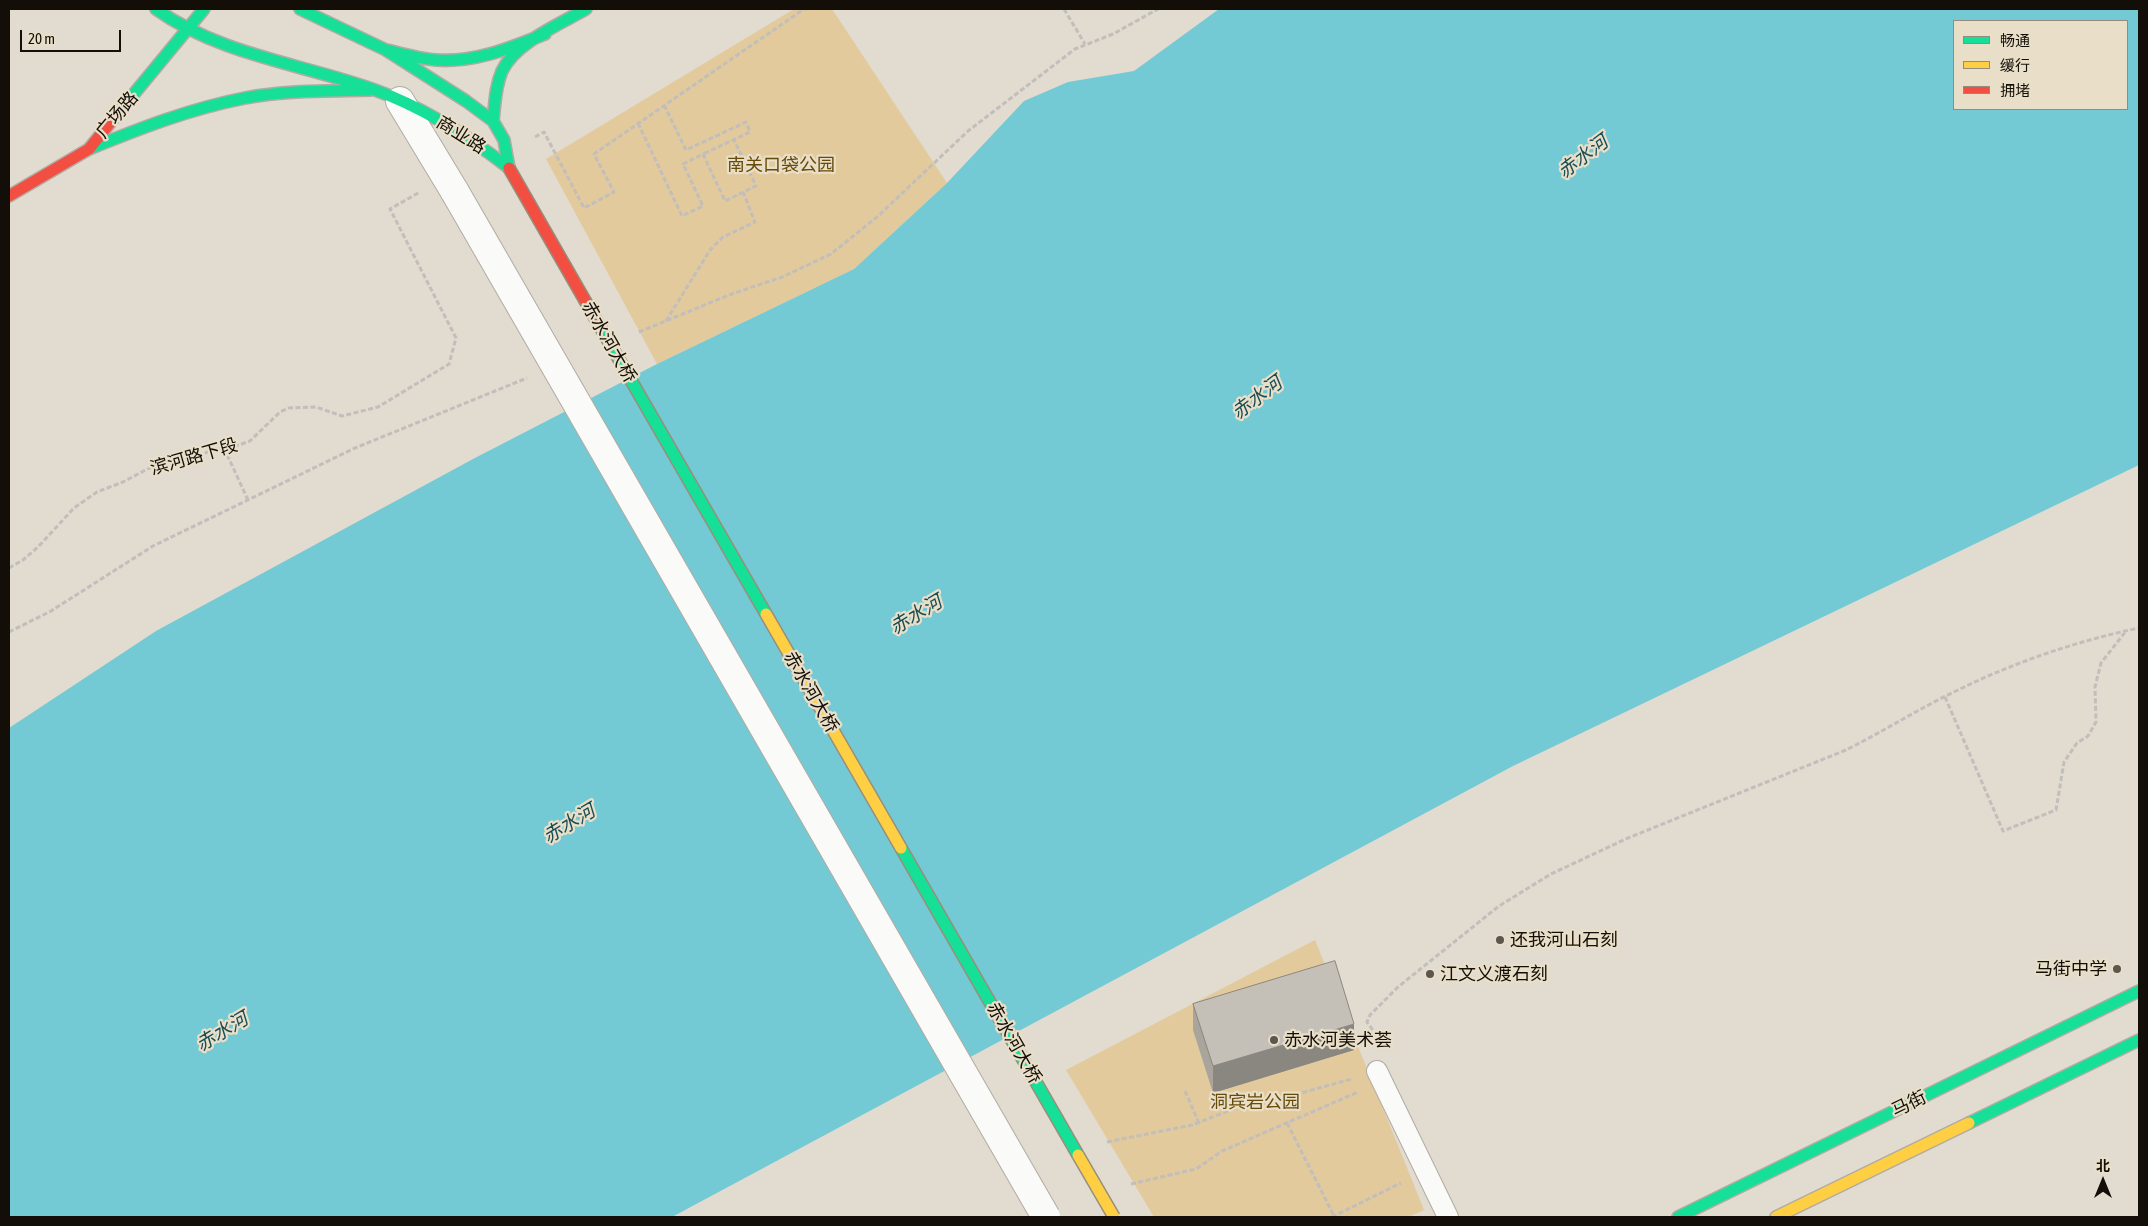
<!DOCTYPE html>
<html>
<head>
<meta charset="utf-8">
<style>
	body { margin:0 }
	#map { position:relative; width:2148px; height:1226px; overflow:hidden; background:#e1dbd0; font-family:"Asap Condensed","Noto Sans SC",sans-serif }
	canvas { display:block }
	.frame { position:absolute; inset:0; border:10px solid #130f08; pointer-events:none }
	.legend { position:absolute; left:1953px; top:20px; width:175px; height:90px; box-sizing:border-box; background:#e9dec8; border:1px solid #938b7b; margin:0; padding:6px 9px; list-style:none; font-size:15px; color:#130f08 }
	.legend li { display:flex; align-items:center; gap:10px; height:25px }
	.legend b { width:25px; border:1px solid #938b7b }
	.north { position:absolute; left:2078px; top:1156px; width:50px; height:50px; -webkit-text-stroke:4px #e9dec8; paint-order:stroke; rotate:0deg; font-size:14px; font-weight:700; line-height:20px; text-align:center; color:#130f08 }
	.north::after { content:''; display:block; margin:auto; width:18px; height:22px; background:#130f08; clip-path:polygon(50% 0,100% 100%,50% 72%,0 100%) }
	.scale { position:absolute; left:20px; top:30px; width:101px; height:22px; box-sizing:border-box; border:2px solid #130f08; border-top:0; padding-left:6px; font-size:15px; line-height:18px; white-space:nowrap; color:#130f08; -webkit-text-stroke:4px #e9dec8; paint-order:stroke }
</style>
</head>
<body>
<div id="map">
<canvas width="2148" height="1226"></canvas>
<div class="frame"></div>
<ul class="legend">
<li><b style="height:6px;background:#16e098"></b>畅通</li>
<li><b style="height:6px;background:#ffcf43"></b>缓行</li>
<li><b style="height:6px;background:#f24e42"></b>拥堵</li>
</ul>
<div class="north">北</div>
<div class="scale">20 m</div>
</div>
<script>
const g = document.querySelector('canvas').getContext('2d');
g.lineJoin = 'round';
function paint(path, color) { g.fillStyle = color; g.fill(path, 'evenodd'); }
function strokePath(path, color, width, dash) { g.strokeStyle = color; g.lineWidth = width; g.lineCap = dash ? 'butt' : 'round'; g.setLineDash(dash || []); g.stroke(path); }
function label(font, color, halo, rows, align = 'center') {
  g.font = font + ' "Asap Condensed","Noto Sans SC",sans-serif'; g.lineWidth = 4.5; g.setLineDash([]); g.textBaseline = 'middle'; g.strokeStyle = halo; g.fillStyle = color; for (const [text, x, y, turn = 0] of rows) {
    g.save(); g.translate(x, y); g.rotate((+turn || 0) * Math.PI / 180); g.textAlign = isNaN(turn) ? turn : align; if (halo) g.strokeText(text, 0, 0); g.fillText(text, 0, 0); g.restore();
  }
}
paint(new Path2D(`
	M794 9H832L947 183 854 269 657 364 546 159Z
	M1315 940 1424 1210 1408 1217H1154L1066 1070Z`), '#e2ca9c');
paint(new Path2D(`
	M1219 9H2139V465L1513 766 672 1217H9V728L156 631 473 459 657 364 854 269 947 183 1024 101 1068 82 1134 71ZM1954 21H2127V109H1954Z`), '#74cad4');
const lane = new Path2D(`
	M1377 1071 1448 1217`);
const street = new Path2D(`
	M400 101 455 192`);
const fast = new Path2D(`
	M156 9C220 55 303 64 375 90 425 108 468 136 509 168
	M300 9 386 50 466 101 493 121 504 140 509 168
	M387 50C403 54 420 59 436 60 475 63 510 48 545 34
	M114 118 204 9
	M493 121C495 104 495 87 502 71 515 43 560 24 586 9
	M89 149C141 128 189 109 245 98 286 90 329 91 371 90
	M1969 1123 2139 1040
	M1678 1217 2139 991`);
const slow = new Path2D(`
	M1776 1217 1969 1123`);
const jam = new Path2D(`
	M9 196 89 149 114 118`);
strokePath(lane, '#b1aca3', 22);
strokePath(street, '#b1aca3', 30);
strokePath(fast, '#b1aca3', 14);
strokePath(slow, '#b1aca3', 14);
strokePath(jam, '#b1aca3', 14);
strokePath(new Path2D(`
	M1064 9 1085 44
	M664 105 686 150 746 122 750 132 703 154
	M638 123 682 216 703 206 683 164 703 154 725 201 756 186 734 140
	M535 137 544 132 584 208 614 192 594 154 804 9
	M666 321 710 250 723 237 755 222 743 192
	M639 332 729 295 782 277 831 254 877 217 968 131 1075 49 1113 34 1158 9
	M224 448 248 500
	M9 568 23 560 38 547 74 508 97 492 123 482 155 465 198 456 212 450 239 445 250 441 280 412 289 408 316 407 342 416 378 407 449 364 456 338 390 209 420 192
	M9 632 51 611 153 546 355 448 527 378
	M1945 697 2003 831 2056 810 2064 762 2077 743 2088 736 2096 722 2095 687 2101 663 2126 631
	M1389 1045 1378 1037 1367 1022 1370 1015 1398 987 1499 906 1551 874 1628 838 1846 750C1884 731 1920 708 1958 690 2015 662 2077 641 2139 628
	M1185 1091 1199 1123
	M1287 1123 1334 1216
	M1107 1142 1192 1125 1251 1102 1282 1098 1352 1079
	M1131 1184 1196 1169 1222 1151 1358 1092
	M1332 1217 1401 1183`), '#c1bebb', 3, [5, 2.5]);
strokePath(lane, '#fafaf8', 20);
strokePath(street, '#fafaf8', 28);
strokePath(fast, '#16e098', 11);
strokePath(slow, '#ffcf43', 11);
strokePath(jam, '#f24e42', 11);
const streetBridge = new Path2D(`
	M455 192 1046 1217`);
const fastBridge = new Path2D(`
	M595 318 766 614
	M901 848 1078 1155`);
const slowBridge = new Path2D(`
	M766 614 901 848
	M1078 1155 1114 1217`);
const jamBridge = new Path2D(`
	M509 168 595 318`);
strokePath(streetBridge, '#b1aca3', 30, []);
strokePath(fastBridge, '#988f7b', 14, []);
strokePath(slowBridge, '#988f7b', 14, []);
strokePath(jamBridge, '#988f7b', 14, []);
strokePath(streetBridge, '#fafaf8', 28);
strokePath(fastBridge, '#16e098', 11);
strokePath(slowBridge, '#ffcf43', 11);
strokePath(jamBridge, '#f24e42', 11);
paint(new Path2D(`
	M1193 1004 1354 1050 1213 1093 1193 1030Z`), '#a9a59d');
paint(new Path2D(`
	M1354 1024V1050L1213 1093V1066Z`), '#8a8680');
const building = new Path2D(`
	M1335 961 1354 1024 1213 1066 1193 1004Z`);
paint(building, '#c5c0b7');
strokePath(building, '#8a8680', 1);
for (const [x, y, r, color] of [
	[1500,940,5,"#5b564e"],
	[2117,969,5,"#5b564e"],
	[1430,974,5,"#5b564e"],
	[1274,1040,5,"#5b564e"]
]) { const dot = new Path2D(); dot.arc(x, y, r, 0, 2 * Math.PI); g.fillStyle = color; g.fill(dot); strokePath(dot, '#e9dec8', 2); }
label('18px', '#130f08', '#e9dec8', [
	["广场路",117,115,-50],
	["商业路",461,135,32],
	["赤水河大桥",609,342,60],
	["滨河路下段",194,457,-16],
	["赤水河大桥",811,692,60],
	["赤水河大桥",1014,1043,60],
	["马街",1909,1104,-26]
]);
label('18px', '#674b09', '#e9dec8', [
	["南关口袋公园",781,165],
	["洞宾岩公园",1255,1102]
]);
label('18px', '#130f08', '#e9dec8', [
	["还我河山石刻",1510,940],
	["马街中学",2107,969,"right"],
	["江文义渡石刻",1440,974],
	["赤水河美术荟",1284,1040]
], 'left');
label('italic 19px', '#164c54', '#e9dec8', [
	["赤水河",1583,157,-37],
	["赤水河",1257,398,-37],
	["赤水河",916,615,-31],
	["赤水河",569,824,-31],
	["赤水河",222,1032,-31]
]);
</script>
</body>
</html>
